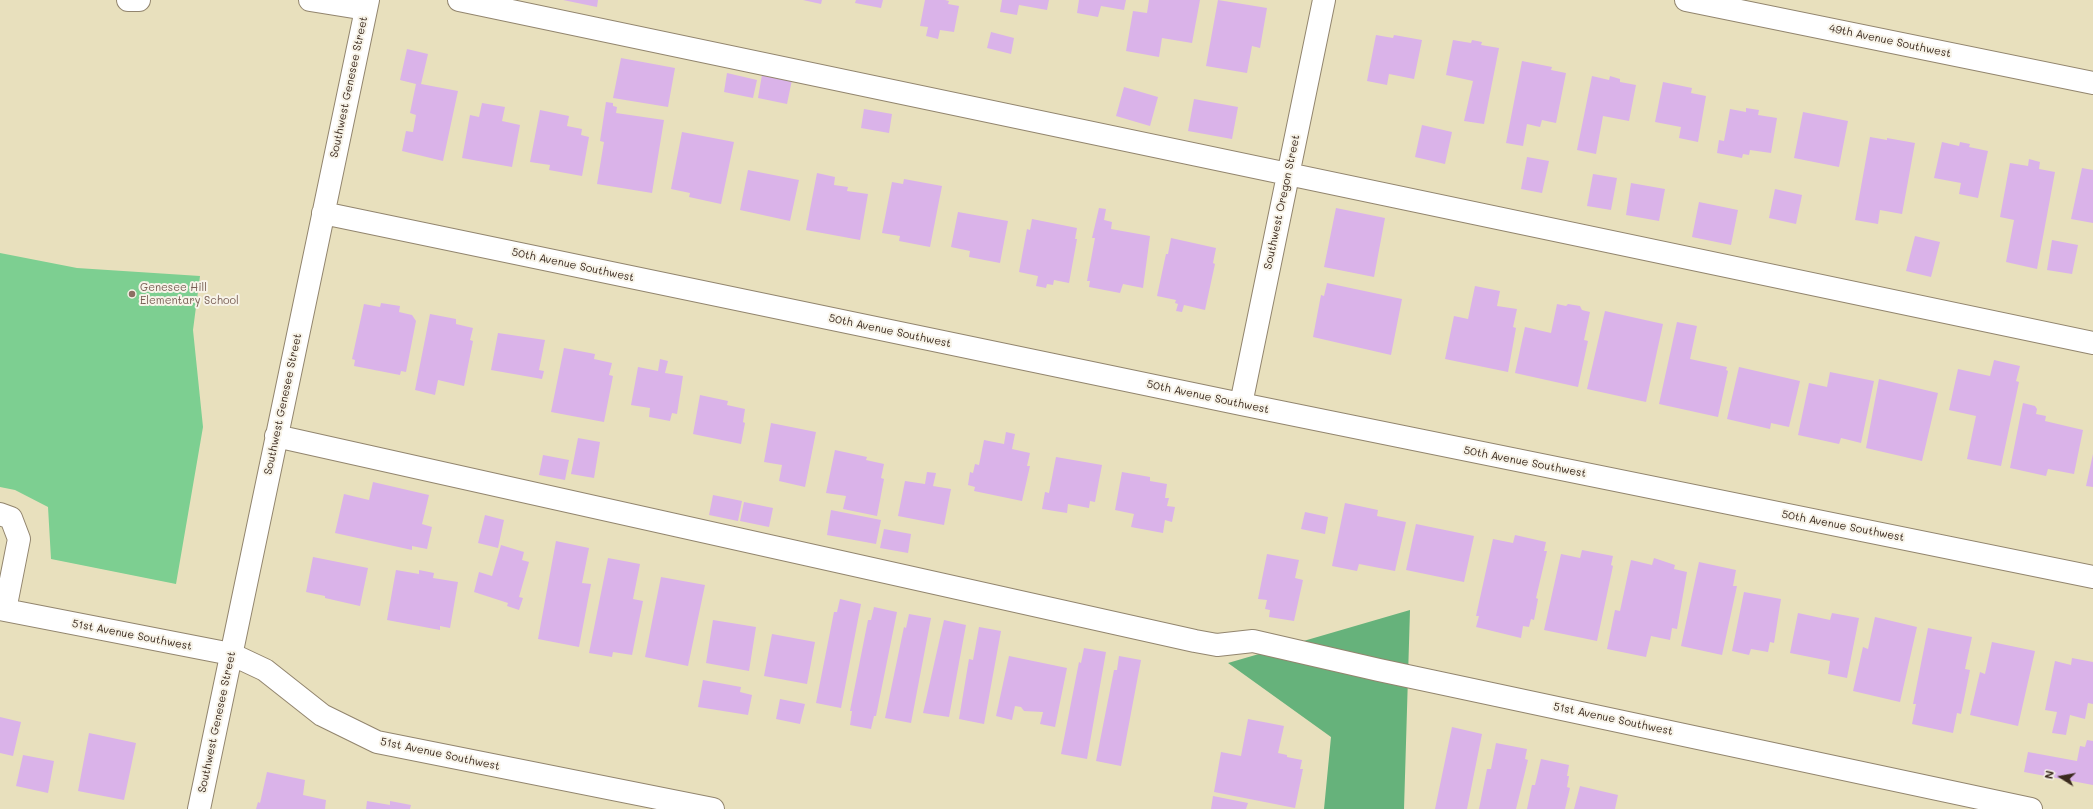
<!DOCTYPE html>
<html>
<head>
<meta charset="utf-8">
<style>
	body { margin:0 }
	#map { position:relative; width:2093px; height:809px; overflow:hidden; background:#e8e0bd; font-family:Mali,sans-serif }
	canvas { display:block }
	.north { position:absolute; left:2041px; top:757px; width:40px; height:40px; -webkit-text-stroke:3px #f7f3e8; paint-order:stroke; rotate:281deg; font-size:11px; font-weight:700; line-height:16px; text-align:center; color:#3b2a1e }
	.north::after { content:''; display:block; margin:auto; width:14px; height:18px; background:#3b2a1e; clip-path:polygon(50% 0,100% 100%,50% 72%,0 100%) }
</style>
</head>
<body>
<div id="map">
<canvas width="2093" height="809"></canvas>
<div class="north">N</div>
</div>
<script>
const g = document.querySelector('canvas').getContext('2d');
g.lineJoin = 'round';
function paint(path, color) { g.fillStyle = color; g.fill(path, 'evenodd'); }
function strokePath(path, color, width, dash) { g.strokeStyle = color; g.lineWidth = width; g.lineCap = dash ? 'butt' : 'round'; g.setLineDash(dash || []); g.stroke(path); }
function label(font, color, halo, rows, align = 'center') {
  g.font = font + ' Mali,sans-serif'; g.lineWidth = 4; g.setLineDash([]); g.textBaseline = 'middle'; g.strokeStyle = halo; g.fillStyle = color; for (const [text, x, y, turn = 0] of rows) {
    g.save(); g.translate(x, y); g.rotate((+turn || 0) * Math.PI / 180); g.textAlign = isNaN(turn) ? turn : align; if (halo) g.strokeText(text, 0, 0); g.fillText(text, 0, 0); g.restore();
  }
}
paint(new Path2D(`
	M0 253 77 268 200 276 193 330 203 427 176 584 51 559 48 507 15 490 0 487Z`), '#7dcf91');
paint(new Path2D(`
	M1410 610 1404 809H1324L1331 737 1228 663Z`), '#66b27b');
paint(new Path2D(`
	M563 0H598L597 7Z
	M803 0H822L821 4Z
	M856 0H883L881 8 855 3Z
	M925 0H945L949 1 948 4 959 6 954 32 940 30 938 39 926 36 928 27 920 26Z
	M1002 0H1049L1047 10 1019 5 1017 15 1000 12Z
	M1079 0H1126L1124 10 1101 6 1098 17 1077 13Z
	M1149 0H1200L1192 43 1162 38 1159 57 1126 51 1133 11 1147 13Z
	M1218 0 1267 8 1260 48 1252 46 1247 73 1206 66Z
	M991 32 1014 38 1011 54 987 48Z
	M1376 35 1393 38 1394 35 1422 40 1414 79 1389 74 1387 85 1367 81Z
	M1453 40 1471 43 1472 40 1482 42 1481 45 1499 48 1484 124 1464 121 1473 81 1446 75Z
	M407 49 428 54 421 84 458 91 443 161 402 151 406 131 413 132 416 115 410 113 416 84 400 80Z
	M621 58 675 68 668 107 613 98Z
	M1522 61 1552 67 1551 70 1566 73 1556 123 1542 120 1540 127 1527 124 1523 146 1506 143Z
	M763 69 793 75 787 104 758 98Z
	M727 73 757 80 753 98 724 92Z
	M1592 76 1609 80 1610 76 1620 79V82L1636 85 1629 121 1603 116 1596 154 1577 150Z
	M1663 82 1692 88 1691 93 1706 96 1698 142 1679 138 1681 127 1655 122Z
	M1124 87 1158 97 1150 126 1116 116Z
	M1194 99 1238 107 1232 139 1188 131Z
	M606 102 613 103V106L617 107 616 113 664 120 652 193 597 184 604 142 600 141Z
	M482 103 505 107 502 121 520 125 512 167 462 158 470 115 479 117Z
	M1746 108 1759 110 1758 115 1777 118 1771 153 1750 150 1749 155 1743 154 1742 158 1717 153 1719 140 1724 141 1730 109 1746 112Z
	M864 109 892 114 889 133 861 128Z
	M540 110 569 116 567 126 582 129 581 135 589 137 582 176 549 170 550 165 530 162Z
	M1803 112 1848 121 1839 167 1794 158Z
	M1422 125 1452 132 1445 164 1415 157Z
	M682 132 734 142 721 204 689 197 690 193 671 189Z
	M1870 137 1887 140V138L1915 143 1902 214 1880 210 1878 224 1855 220Z
	M1942 142 1959 146 1960 142 1970 144 1969 147 1988 151 1978 198 1959 194 1961 183 1934 178Z
	M1527 157 1549 161 1542 193 1521 189Z
	M2029 159 2040 162 2039 169 2055 172 2037 269 2006 262 2014 220 2000 217 2010 163 2028 166Z
	M2082 168 2093 170V223L2071 219Z
	M748 170 799 180 790 221 740 210Z
	M817 173 835 177 834 185 848 187 847 191 868 194 860 240 806 230Z
	M1593 174 1617 178 1611 210 1587 206Z
	M904 179 942 186 930 247 899 241 900 236 882 233 892 182 903 184Z
	M1631 183 1665 189 1659 221 1626 215Z
	M1775 189 1802 195 1796 224 1769 218Z
	M1699 202 1738 210 1731 245 1692 237Z
	M1099 208 1106 209 1104 220 1112 222 1111 229 1150 236 1143 288 1123 284 1120 293 1089 287 1090 281H1087L1095 238H1092Z
	M1336 208 1385 218 1374 277 1324 267Z
	M958 212 1008 221 1000 263 969 257 970 251 951 247Z
	M1032 219 1077 228 1075 239H1077L1069 283 1054 280 1053 285 1047 284 1046 288 1036 286 1038 276 1019 272 1027 229 1030 230Z
	M1915 236 1940 242 1931 277 1906 271Z
	M1171 238 1216 248 1213 263 1215 264 1205 310 1184 305 1182 312 1176 311 1178 304 1175 303 1176 300 1157 296 1166 254H1168Z
	M2052 240 2078 245 2072 274 2047 270Z
	M1327 283 1402 299 1391 355 1313 337 1321 295 1324 296Z
	M1475 286 1500 291 1497 306 1517 309 1513 327 1516 328 1508 372 1445 359 1454 316 1468 319Z
	M381 303 400 306 399 312 412 315 416 321 406 372 401 371 400 375 354 366 355 360 352 359 364 304 380 307Z
	M1557 304 1566 306 1568 304 1580 306 1582 310 1590 312 1584 340 1588 341 1578 387 1515 373 1525 327 1551 333Z
	M1605 311 1663 324 1646 402 1587 389Z
	M430 314 456 319V324L473 328 470 340 473 341 464 386 438 380 435 395 415 390Z
	M1677 322 1697 326 1690 359 1727 367 1726 370 1728 371 1718 417 1659 404Z
	M498 333 545 340 539 370 544 371 542 379 491 370Z
	M564 348 595 354 594 359 612 363 609 375 613 376 604 422 551 412Z
	M660 359 668 361 665 373 683 376 677 414 672 413 670 421 649 417 650 408 631 405 638 367 658 371Z
	M1994 360 2020 366 2016 381 2019 382 2001 466 1967 459 1976 416 1949 410 1958 369 1990 376Z
	M1739 367 1800 381 1789 427 1771 423 1770 429 1727 419Z
	M1830 372 1874 381 1861 443 1841 438 1839 444 1798 435 1809 383 1827 387Z
	M1879 379 1938 393 1922 461 1866 448Z
	M700 395 728 401 727 405 745 409 743 422 745 423 741 444 693 434Z
	M2023 403 2035 406 2037 409 2036 414 2046 416 2045 421 2083 430 2074 474 2048 469 2046 476 2010 468Z
	M771 423 816 432 805 487 779 481 782 465 764 462Z
	M1006 432 1015 434 1012 449 1030 453 1027 466H1030L1022 501 974 491 975 487 968 485 970 472 973 473 975 464 979 465 984 440 1004 444Z
	M578 438 600 442 594 478 571 474Z
	M835 450 867 457 866 460 884 464 881 478 884 479 877 516 843 509 846 496 826 493Z
	M2093 454V487L2086 486Z
	M543 455 569 460 565 480 539 475Z
	M1056 457 1102 465 1095 502 1090 501 1089 508 1068 504 1067 513 1042 509 1045 492 1049 493Z
	M927 472 936 473 933 486 951 489 944 525 898 516 905 481 925 484Z
	M1122 472 1150 477V481L1167 484 1165 498H1169L1167 506 1175 507 1172 522 1165 520 1163 533 1131 527 1134 514 1115 510Z
	M373 482 429 495 422 524 432 527 427 549 412 546V550L335 533 344 494 369 500Z
	M713 495 742 501 738 521 709 515Z
	M744 502 773 508 769 527 740 521Z
	M1345 503 1378 510 1377 516 1406 522 1395 571 1359 564 1357 571 1332 566Z
	M831 510 881 520 876 544 827 535Z
	M1305 512 1328 517 1325 534 1301 529Z
	M485 515 504 520 498 548 478 543Z
	M1416 524 1474 536 1464 582 1406 570Z
	M884 529 911 534 908 553 880 548Z
	M1515 535 1546 542 1544 551H1547L1536 598 1538 599 1534 620 1531 619 1529 627 1523 626 1521 638 1476 627 1479 616H1476L1493 539 1513 543Z
	M556 541 589 548 582 583 591 584 579 647 538 639Z
	M501 545 524 552 522 560 529 562 519 597 523 598 519 610 507 606 508 603 474 592 479 572 492 576Z
	M1582 550 1613 556 1611 565 1613 566 1597 641 1544 630 1561 554 1580 558Z
	M1267 554 1299 560 1295 578 1303 580 1294 621 1269 617 1270 610 1265 609 1267 600 1258 599Z
	M313 557 368 568 360 606 325 598V596L306 592Z
	M608 558 640 564 633 599 643 601 632 655 613 652 612 657 589 653Z
	M1654 558 1675 565 1674 569 1687 572 1677 629 1672 628 1670 640 1651 636 1646 657 1607 649 1615 610 1620 611 1631 560 1652 565Z
	M1699 562 1736 570 1733 586H1737L1722 655 1681 646Z
	M396 570 419 574V570L434 573 433 578 458 582 450 628 440 626V630L387 620Z
	M661 577 705 585 688 666 645 657Z
	M1744 592 1781 599 1774 643 1770 642 1768 652 1751 649 1749 655 1732 651Z
	M840 599 861 604 841 708 816 703 834 612H837Z
	M874 607 897 612 876 716H874L871 729 850 725 852 711H850L868 620H871Z
	M1798 613 1830 620 1832 613 1859 618 1847 678 1828 674 1830 661 1790 653Z
	M909 614 931 618 911 723 885 718 904 627 906 628Z
	M1875 617 1917 627 1900 702 1853 691 1863 647 1868 649Z
	M713 620 756 627 749 671 706 663Z
	M944 620 966 625 949 717 923 713Z
	M979 627 1001 631 984 724 959 719 969 659 973 660Z
	M1928 628 1972 637 1965 669 1970 670 1961 714 1957 713 1953 733 1912 724 1916 704H1913Z
	M772 634 815 642 807 684 764 676Z
	M1992 642 2035 651 2018 726 1970 715 1980 672 1985 674Z
	M1084 648 1106 652 1087 759 1061 754 1079 662 1081 663Z
	M1009 656 1067 668 1055 727 1040 724 1043 712 1024 711 1021 707 1015 706 1012 720 996 716Z
	M1119 656 1141 660 1121 766 1096 761 1114 670H1117Z
	M2072 658 2093 662V704L2088 703 2085 719 2070 715 2066 735 2052 733 2057 712 2045 710 2055 661 2071 665Z
	M703 680 741 687 740 692 752 695 748 715 698 707Z
	M780 699 805 704 800 724 776 719Z
	M0 717 21 722 13 756 0 753Z
	M1248 719 1284 726 1278 753 1287 755V757L1302 760 1300 769H1303L1295 808 1214 792 1221 752 1241 756Z
	M1452 727 1482 734 1467 809H1435Z
	M89 733 136 743 124 800 78 791Z
	M2087 740 2093 741V785L2024 772 2028 752 2077 761 2080 746 2085 747Z
	M1496 743 1527 749 1525 759 1528 760 1516 809H1479L1487 769H1491Z
	M23 755 54 761 48 793 16 786Z
	M1541 759 1569 765 1567 776H1569L1567 787 1570 788 1565 809H1527L1532 785H1535Z
	M267 772 305 780 303 795 326 800 325 809H256L258 802 260 803Z
	M1580 786 1618 795 1615 809H1574Z
	M1213 796 1248 803 1246 809H1211Z
	M367 801 390 805V801L411 805 410 809H366Z`), '#dab3e9');
const minor = new Path2D(`
	M128 0H139
	M310 0 366 9
	M459 0 2093 343
	M1686 0 2093 83
	M323 213 1241 404 2093 577
	M1241 404 1324 0
	M276 436 1195 641 1217 645 1253 641 1379 670 2031 809
	M0 514 11 518 19 539 5 610
	M0 609 231 654 265 670 322 715 377 742 713 809
	M199 809 368 0`);
strokePath(minor, '#92856e', 24);
strokePath(minor, '#fff', 22);
for (const [x, y, r, color] of [
	[132,294,4,"#8d6e63"]
]) { const dot = new Path2D(); dot.arc(x, y, r, 0, 2 * Math.PI); g.fillStyle = color; g.fill(dot); strokePath(dot, '#f7f3e8', 1.5); }
label('11px', '#3b2a1e', '#f7f3e8', [
	["49th Avenue Southwest",1890,41,12],
	["Southwest Genesee Street",349,87,-78],
	["Southwest Oregon Street",1282,202,-78],
	["50th Avenue Southwest",573,265,12],
	["50th Avenue Southwest",890,331,12],
	["50th Avenue Southwest",1208,397,12],
	["Southwest Genesee Street",283,404,-78],
	["50th Avenue Southwest",1525,462,11],
	["50th Avenue Southwest",1843,526,11],
	["51st Avenue Southwest",132,635,11],
	["51st Avenue Southwest",1613,719,12],
	["Southwest Genesee Street",217,722,-78],
	["51st Avenue Southwest",440,754,12]
]);
label('11px', '#785e54', '#f7f3e8', [
	["Genesee Hill",140,288],
	["Elementary School",140,301]
], 'left');
</script>
</body>
</html>
